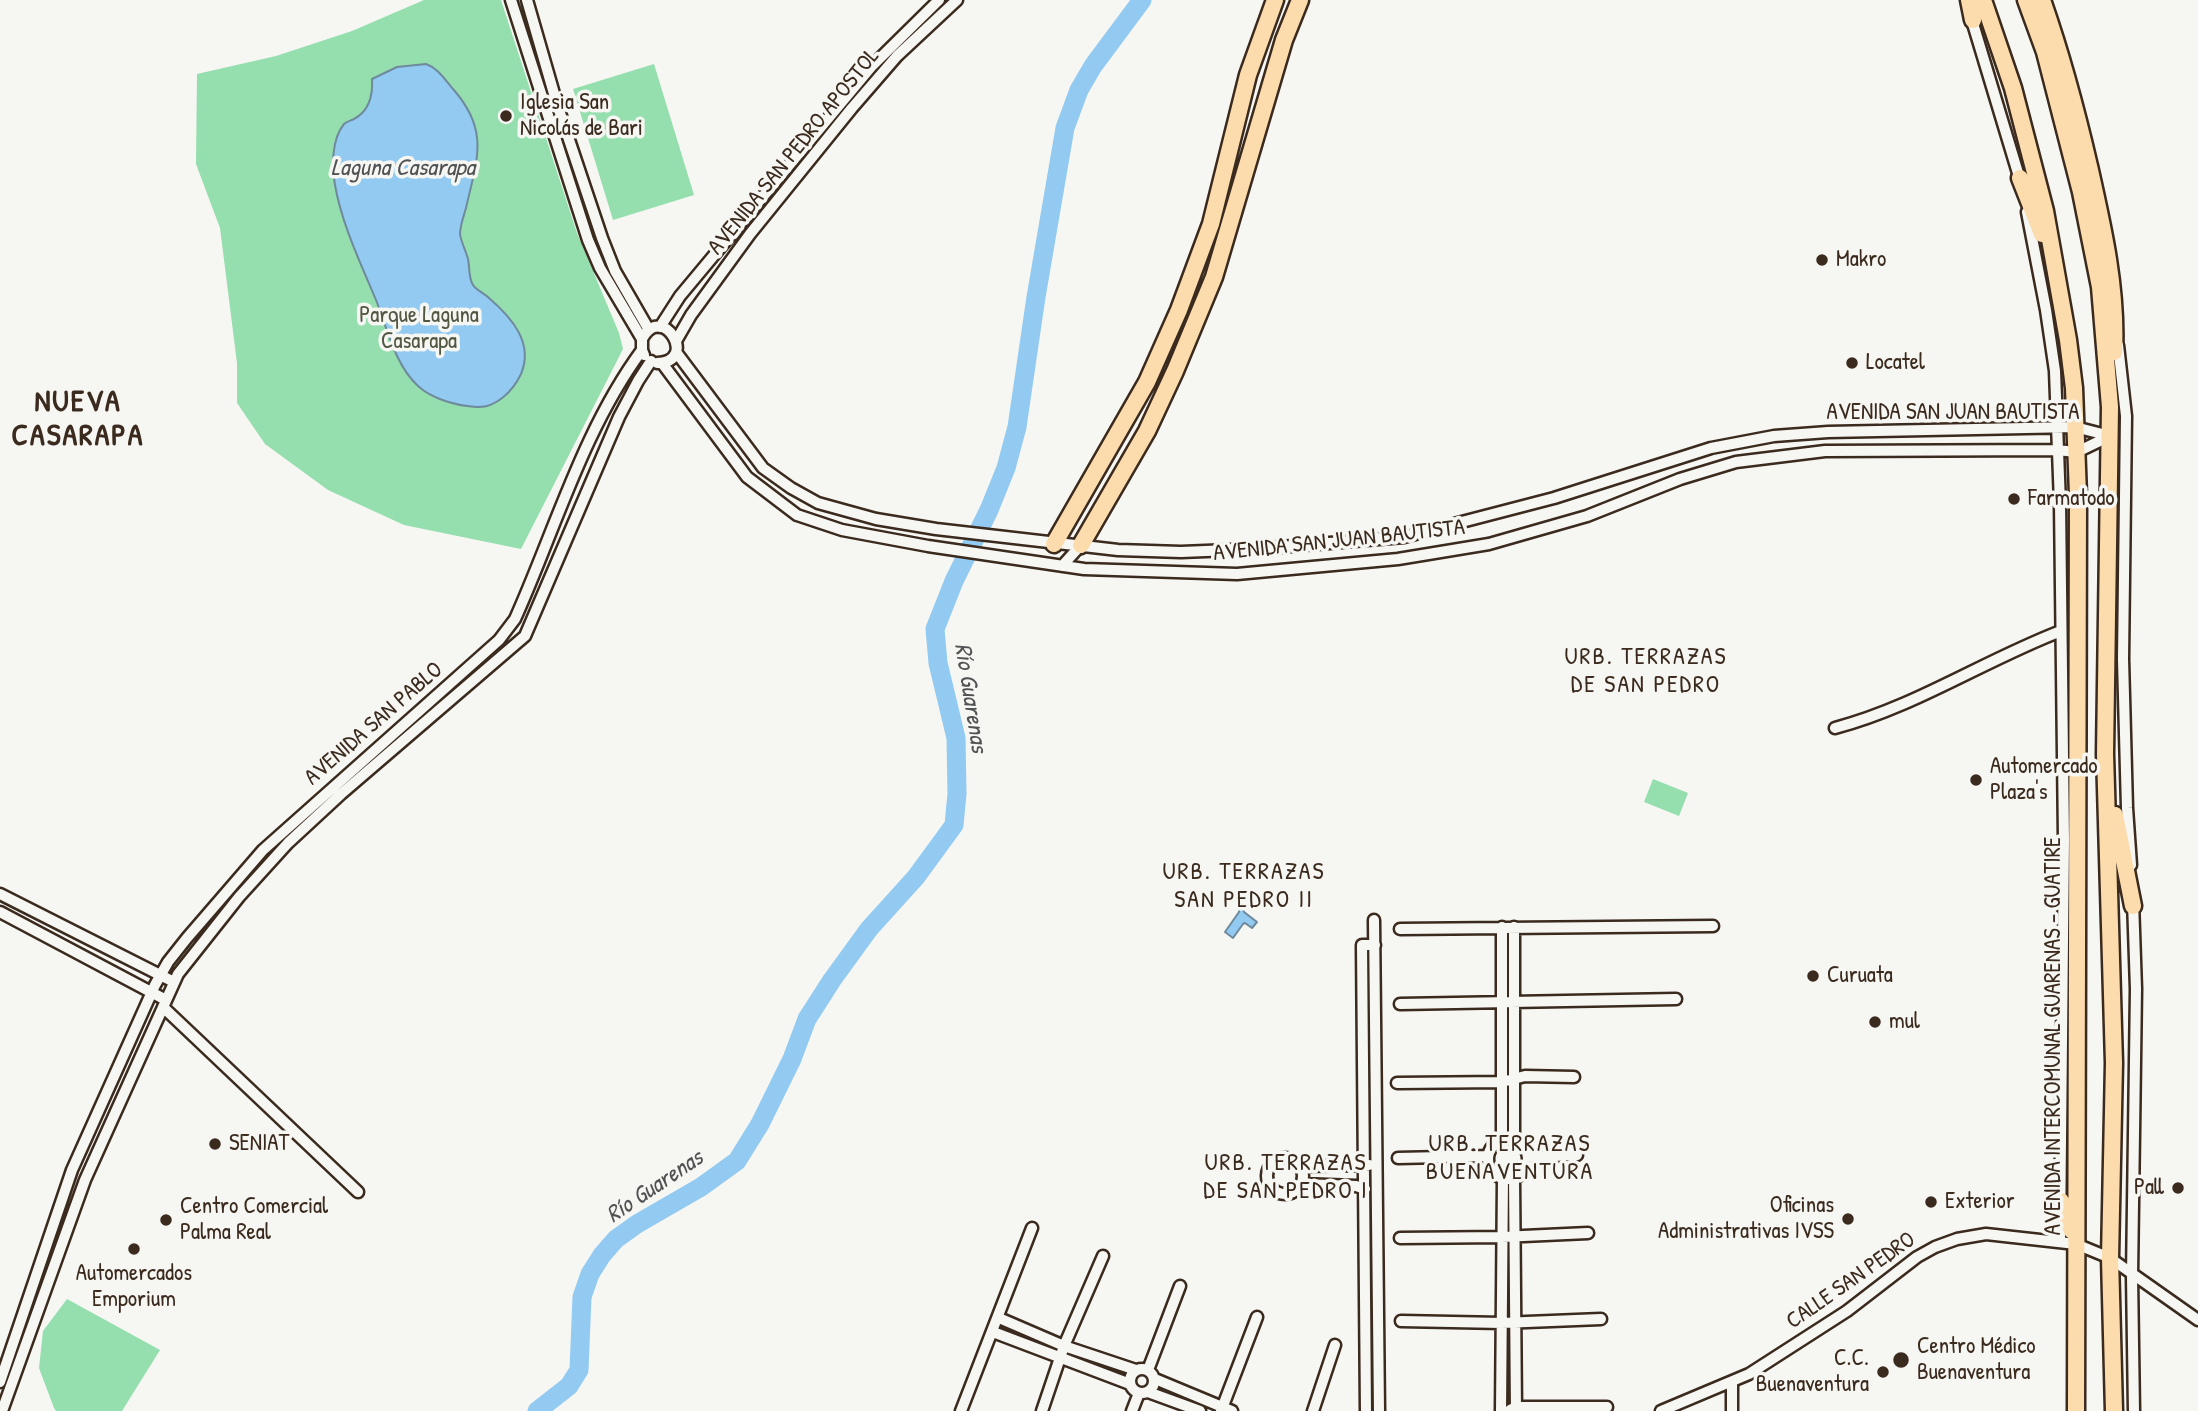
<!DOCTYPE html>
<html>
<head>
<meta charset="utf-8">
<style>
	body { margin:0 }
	canvas { display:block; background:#f6f6f2 }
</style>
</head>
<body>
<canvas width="2198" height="1411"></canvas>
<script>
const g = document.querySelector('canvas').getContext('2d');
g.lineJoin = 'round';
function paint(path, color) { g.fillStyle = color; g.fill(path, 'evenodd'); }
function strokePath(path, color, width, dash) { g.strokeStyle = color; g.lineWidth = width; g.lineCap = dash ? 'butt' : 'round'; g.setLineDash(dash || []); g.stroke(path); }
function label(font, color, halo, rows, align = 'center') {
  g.font = font + ' "Patrick Hand",sans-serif'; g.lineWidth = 7; g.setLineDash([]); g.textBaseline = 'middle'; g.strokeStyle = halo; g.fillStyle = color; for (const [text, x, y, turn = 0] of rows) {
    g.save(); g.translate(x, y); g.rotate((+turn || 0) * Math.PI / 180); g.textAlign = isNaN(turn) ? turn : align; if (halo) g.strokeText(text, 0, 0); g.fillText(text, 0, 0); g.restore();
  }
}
paint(new Path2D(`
	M424 0H501L577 233 619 333 623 349 521 549 404 525 328 490 265 444 237 403V363L220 228 196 164 197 74 276 56 352 31Z
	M654 64 694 195 613 220 573 89Z
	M1653 779 1688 793 1679 816 1644 802Z
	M67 1299 160 1350 122 1411H56L54 1408 39 1368 43 1331Z`), '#95deae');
const water = new Path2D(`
	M426 64C438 68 445 80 453 89 490 131 477 159 466 208 464 215 460 226 460 234 461 242 466 251 468 259 470 267 468 277 473 285 476 290 484 293 489 298 512 318 534 343 521 374 513 391 496 408 477 407 457 406 432 399 418 386 395 365 387 328 376 300 361 264 342 225 335 185 332 167 331 140 344 124 347 121 350 121 354 119 369 111 373 95 372 79L397 67Z
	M1243 906 1244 912 1257 922 1252 928 1245 923 1243 924 1233 938 1225 932 1239 912V908Z`);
paint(water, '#92caf1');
strokePath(water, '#6f8a9d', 2);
strokePath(new Path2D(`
	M537 1411 569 1386 579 1370 582 1297 590 1274 602 1255 616 1239 637 1224 701 1187 737 1161 760 1124 792 1059 807 1019 832 980 869 929 916 877 954 825 957 794 956 738 938 663 935 629 954 581 989 510 1006 468 1017 427 1036 297 1065 128 1079 90 1093 66 1142 0`), '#92caf1', 19);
const minor = new Path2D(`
	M511 0 588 240 600 268 642 339V350L644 355
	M527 0 557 104 602 238 615 271 649 330
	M1971 17 2021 183
	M2027 212 2046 310 2055 371 2060 504 2064 840 2060 1240
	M660 327 680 296 871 67 939 0
	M642 339C662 301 700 362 657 363
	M676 341 691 315 750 234 852 108 897 56 957 0
	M2118 345 2126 416 2123 659 2127 808 2131 865
	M676 352 763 468 791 488 818 503 876 519 936 529 1118 550 1181 552 1255 549 1404 537 1554 498 1711 448 1774 436 1828 432 2075 427 2110 436
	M662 363 747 477 797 515 842 530 928 546 1084 569 1237 574 1398 559 1489 544 1587 516 1680 479 1736 462 1825 451 2056 450 2077 452 2110 436
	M1062 566 1081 545
	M1835 728C1915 707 1985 660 2061 631
	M0 894 174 982
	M2133 901 2136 989 2132 1276 2134 1411
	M0 912 166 1000
	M1374 920 1379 1411
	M1502 927V1139
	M1400 929 1713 926
	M1400 1004 1676 999
	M163 1007 358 1192
	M1397 1083 1502 1082 1525 1076 1574 1077
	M1488 1159a20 20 0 1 1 40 0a20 20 0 1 1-40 0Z
	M1514 1139V927
	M1528 1157 1577 1155
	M1398 1158 1487 1156
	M1267 1176a18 18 0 1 1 36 0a18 18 0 1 1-36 0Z
	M1299 1166 1369 1165
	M1514 1178 1516 1411
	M1301 1184 1356 1186 1365 1189
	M1400 1238 1502 1237 1588 1233
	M999 1318 1064 1346 1136 1370
	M1401 1321 1502 1323 1601 1319
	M993 1332 1130 1384
	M1130 1381a12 12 0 1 1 24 0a12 12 0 1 1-24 0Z
	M1148 1370 1180 1286
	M1155 1379 1232 1411
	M0 1382 72 1170 155 985 168 962 187 938 263 850 499 640 515 619C555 530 583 430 642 350
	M1732 1382V1411
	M1148 1392 1200 1411
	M1510 1410 1516 1407H1607
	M2 1411 85 1180 178 974 239 897 288 843 341 794 525 636 619 417 638 381 651 361
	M961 1411 1032 1228
	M1042 1411 1064 1346 1103 1256
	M1132 1411 1139 1393
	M1221 1411 1257 1317
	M1313 1411 1335 1345
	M1366 1411 1362 945H1375
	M1501 1411 1503 1178
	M1661 1411 1749 1374 1847 1311 1917 1257 1935 1247 1957 1239 1986 1234 2076 1244 2110 1258 2198 1320`);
const trunk = new Path2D(`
	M1969 0 1973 20
	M1983 0 2013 88 2045 211 2068 340 2074 388 2078 495 2076 1411
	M2026 0 2045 52 2081 192 2100 287 2110 407 2105 754 2114 1063 2110 1258 2114 1411
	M2042 0C2061 54 2076 110 2089 166 2103 228 2117 289 2114 352
	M2020 178 2042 234
	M1054 544 1147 382 1179 310 1211 224 1248 75 1275 0
	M1081 545 1147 431 1175 371 1214 277 1284 40 1300 0
	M2115 815 2133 906
	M2061 1201 2072 1231`);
strokePath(minor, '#3b2a1e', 15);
strokePath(trunk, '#3b2a1e', 21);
strokePath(minor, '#f6f6f2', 10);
strokePath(trunk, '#fcdcac', 16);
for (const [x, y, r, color] of [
	[506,116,7,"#3b2a1e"],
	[1822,260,7,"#3b2a1e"],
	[1852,363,7,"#3b2a1e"],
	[2014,499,7,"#3b2a1e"],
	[1976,780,7,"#3b2a1e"],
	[1813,976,7,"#3b2a1e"],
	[1875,1022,7,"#3b2a1e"],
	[215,1144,7,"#3b2a1e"],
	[2178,1188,7,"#3b2a1e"],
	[1931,1202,7,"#3b2a1e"],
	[1848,1219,7,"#3b2a1e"],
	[166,1220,7,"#3b2a1e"],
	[134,1249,7,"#3b2a1e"],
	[1901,1360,9,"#3b2a1e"],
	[1883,1372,7,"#3b2a1e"]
]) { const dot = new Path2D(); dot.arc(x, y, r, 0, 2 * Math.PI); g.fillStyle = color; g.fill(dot); strokePath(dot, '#f6f6f2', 2.5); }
label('23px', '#3b2a1e', '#f6f6f2', [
	["Iglesia San",520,103],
	["Nicolás de Bari",520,129],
	["Makro",1836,260],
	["Locatel",1866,363],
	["Farmatodo",2028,499],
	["Automercado",1990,767],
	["Plaza's",1990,793],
	["Curuata",1827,976],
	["mul",1889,1022],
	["SENIAT",229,1144],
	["Pall",2164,1188,"right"],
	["Exterior",1945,1202],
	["Oficinas",1834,1206,"right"],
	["Administrativas IVSS",1834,1232,"right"],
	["Centro Comercial",180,1207],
	["Palma Real",180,1233],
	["Automercados",134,1274,"center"],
	["Emporium",134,1300,"center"],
	["Centro Médico",1917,1347],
	["Buenaventura",1917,1373],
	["C.C.",1869,1359,"right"],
	["Buenaventura",1869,1385,"right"]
], 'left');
label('23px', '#3b2a1e', '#f6f6f2', [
	["AVENIDA SAN PEDRO APOSTOL",794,152,-51],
	["AVENIDA SAN JUAN BAUTISTA",1953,413],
	["AVENIDA SAN JUAN BAUTISTA",1339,541,-6],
	["AVENIDA SAN PABLO",374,724,-41],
	["AVENIDA INTERCOMUNAL GUARENAS - GUATIRE",2054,1036,-90],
	["CALLE SAN PEDRO",1851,1281,-35]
]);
label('23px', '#525742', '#f6f6f2', [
	["Parque Laguna",419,316],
	["Casarapa",419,342]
]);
label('italic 24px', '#515253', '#f6f6f2', [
	["Laguna Casarapa",403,169],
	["Río Guarenas",970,698,81],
	["Río Guarenas",655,1187,-34]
]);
g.letterSpacing = '2px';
label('24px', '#3b2a1e', '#f6f6f2', [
	["URB. TERRAZAS",1646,658],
	["DE SAN PEDRO",1646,686],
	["URB. TERRAZAS",1244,873],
	["SAN PEDRO II",1244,901],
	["URB. TERRAZAS",1510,1145],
	["BUENAVENTURA",1510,1173],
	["URB. TERRAZAS",1286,1164],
	["DE SAN PEDRO I",1286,1192]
]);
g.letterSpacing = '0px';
g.letterSpacing = '2px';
label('bold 30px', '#3b2a1e', '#f6f6f2', [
	["NUEVA",78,403],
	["CASARAPA",78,437]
]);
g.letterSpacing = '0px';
</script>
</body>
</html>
